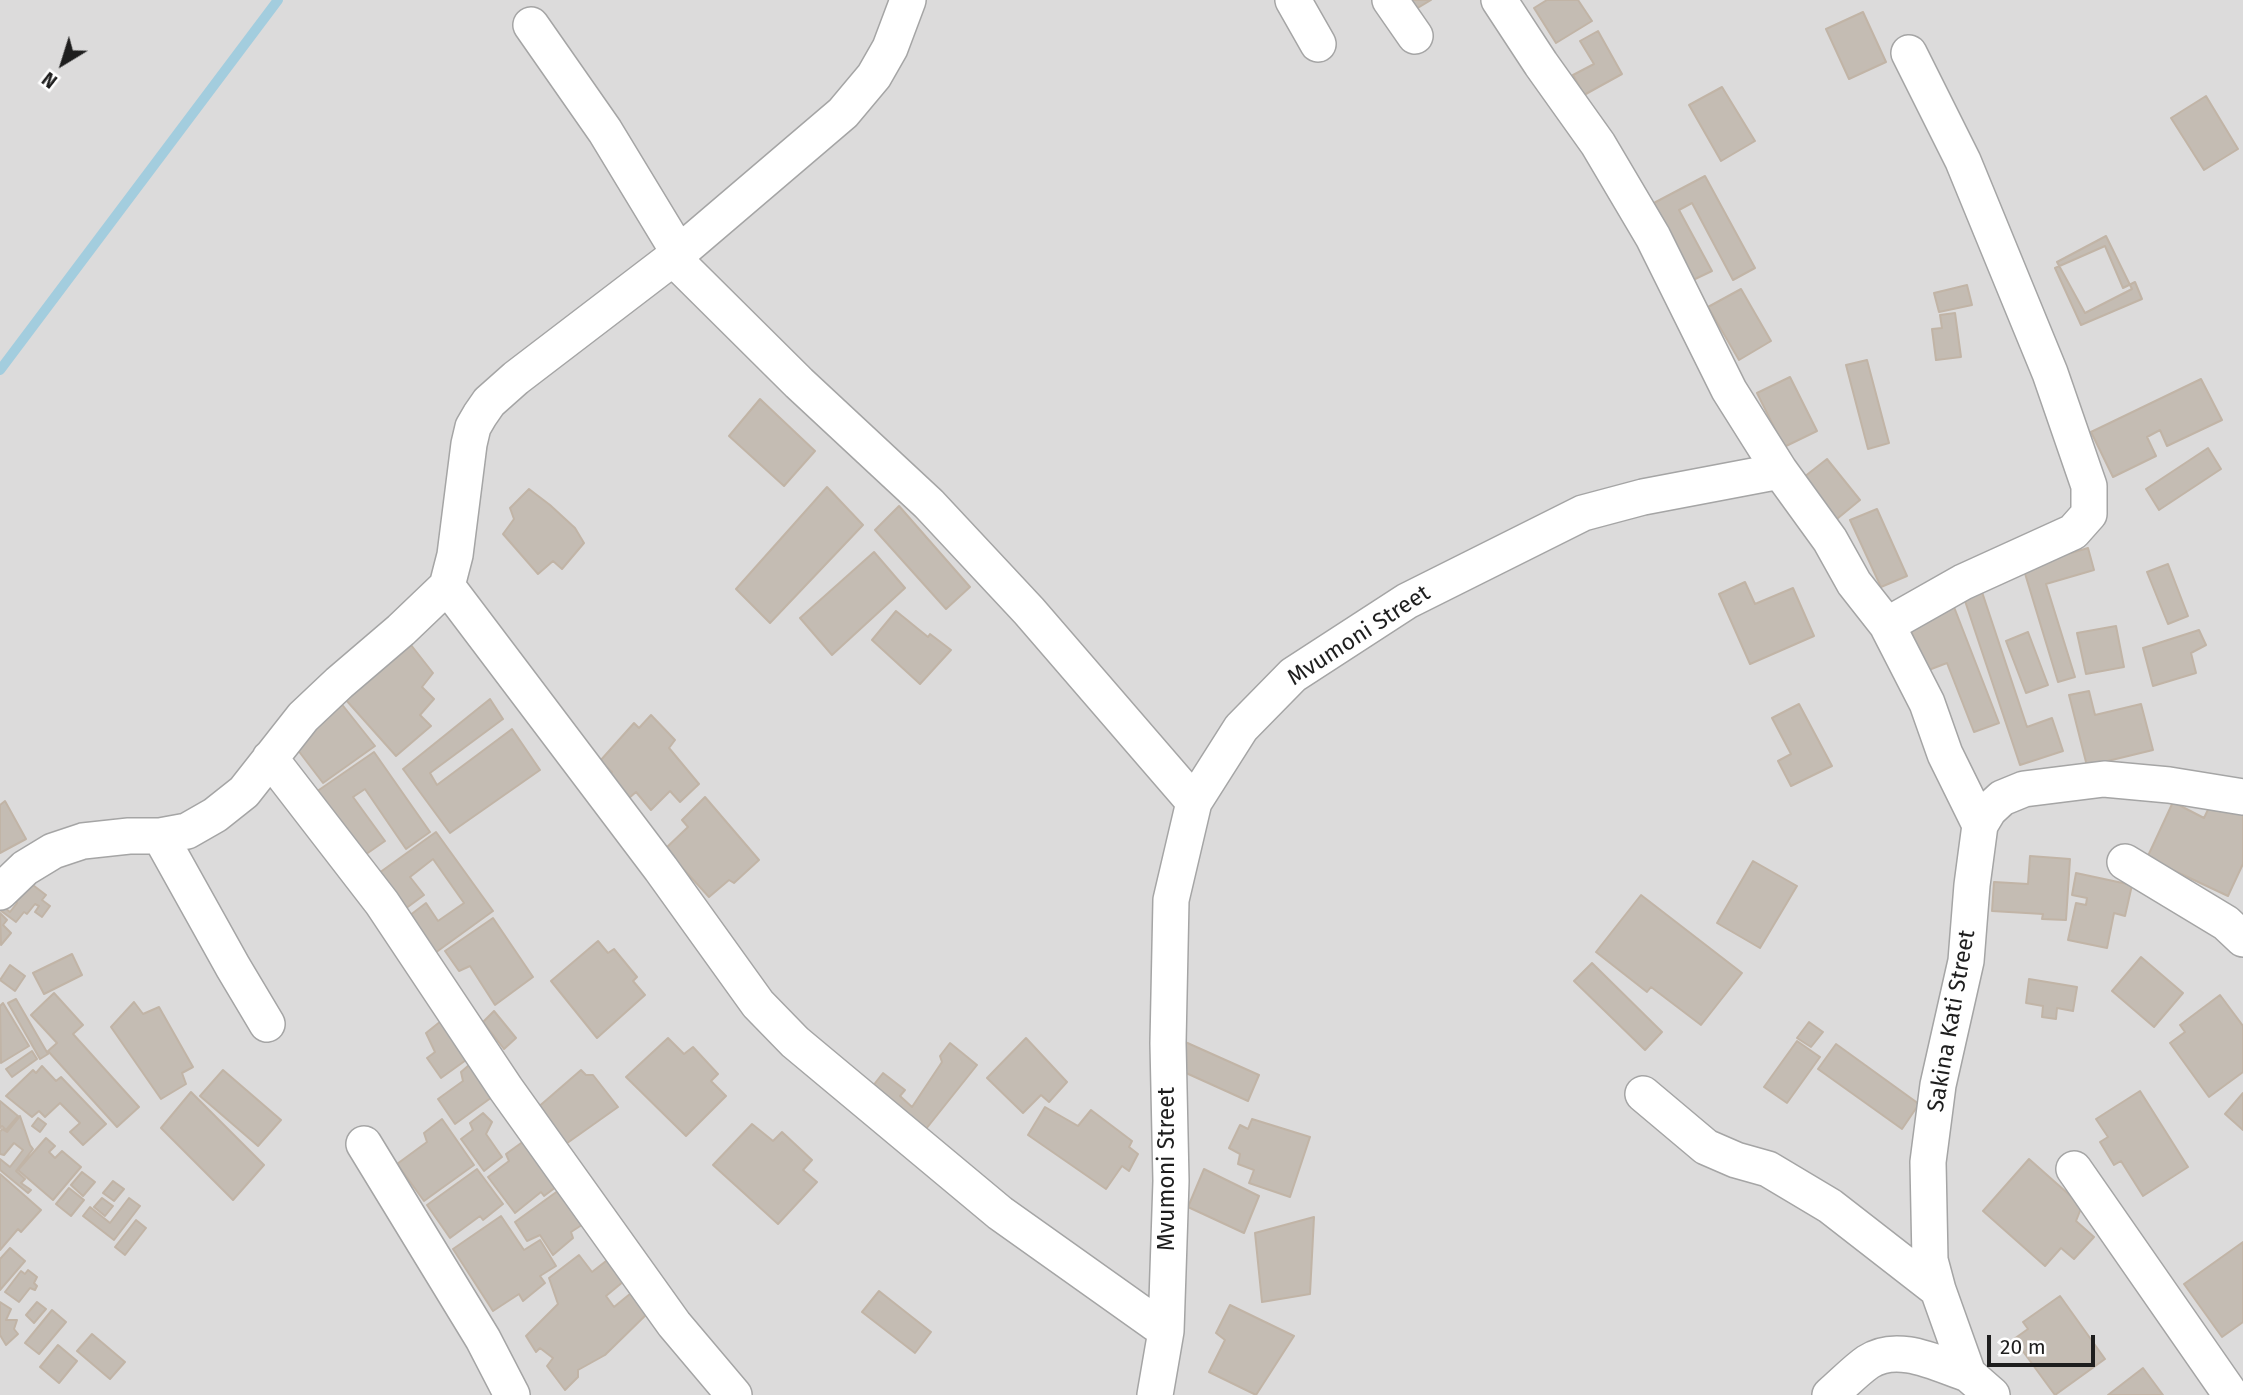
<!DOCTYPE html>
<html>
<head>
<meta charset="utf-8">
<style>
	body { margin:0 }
	#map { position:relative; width:2243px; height:1395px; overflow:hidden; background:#efece4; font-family:"Fira Sans",sans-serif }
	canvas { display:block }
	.north { position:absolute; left:28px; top:28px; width:70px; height:70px; -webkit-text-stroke:5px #fff; paint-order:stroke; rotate:218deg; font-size:19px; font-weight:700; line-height:28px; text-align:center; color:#1e1e1e }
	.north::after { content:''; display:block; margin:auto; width:24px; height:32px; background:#1e1e1e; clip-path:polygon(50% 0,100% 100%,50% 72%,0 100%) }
	.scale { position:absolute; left:1987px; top:1335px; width:108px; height:32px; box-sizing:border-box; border:4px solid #1e1e1e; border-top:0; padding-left:9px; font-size:21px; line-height:24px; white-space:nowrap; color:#1e1e1e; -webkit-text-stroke:5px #fff; paint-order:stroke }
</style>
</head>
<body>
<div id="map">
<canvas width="2243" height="1395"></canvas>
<div class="north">N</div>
<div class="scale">20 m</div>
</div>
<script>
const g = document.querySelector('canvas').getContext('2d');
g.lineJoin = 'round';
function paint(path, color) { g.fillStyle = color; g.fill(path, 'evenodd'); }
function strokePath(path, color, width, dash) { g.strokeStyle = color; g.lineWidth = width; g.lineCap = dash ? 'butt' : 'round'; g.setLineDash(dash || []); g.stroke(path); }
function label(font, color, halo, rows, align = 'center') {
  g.font = font + ' "Fira Sans",sans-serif'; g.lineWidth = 5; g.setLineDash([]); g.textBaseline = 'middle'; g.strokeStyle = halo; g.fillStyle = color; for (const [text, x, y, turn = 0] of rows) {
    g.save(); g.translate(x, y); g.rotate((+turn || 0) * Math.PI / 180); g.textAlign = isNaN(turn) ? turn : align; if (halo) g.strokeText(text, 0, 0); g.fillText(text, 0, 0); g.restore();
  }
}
paint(new Path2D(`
	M0 0H2243V1395H0Z`), '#dcdbdb');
strokePath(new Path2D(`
	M0 370 278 0`), '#a3cdde', 10);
const building = new Path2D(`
	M1396 0H1431L1406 15Z
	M1547 0H1578L1592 21 1556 43 1534 8Z
	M1863 12 1886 62 1849 79 1826 29Z
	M1598 31 1622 74 1584 95 1573 75 1594 64 1580 41Z
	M1722 87 1755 141 1721 161 1689 105Z
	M2206 96 2238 149 2204 170 2171 118Z
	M1705 176 1755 268 1733 280 1692 203 1679 210 1712 271 1693 280 1652 204Z
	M2106 236 2132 289 2085 313 2057 262Z
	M2105 246 2123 288 2135 282 2142 299 2081 325 2055 268Z
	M1967 285 1972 305 1939 312 1934 293Z
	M1741 289 1771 341 1739 360 1708 307Z
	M1955 313 1961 357 1936 360 1932 329 1942 328 1940 315Z
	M1867 360 1889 443 1868 449 1846 365Z
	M1790 377 1817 431 1784 447 1757 393Z
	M2201 379 2222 420 2167 446 2160 430 2147 437 2156 456 2113 477 2091 432Z
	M760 399 815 451 784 486 729 436Z
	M2208 448 2221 469 2159 510 2146 489Z
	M1827 459 1860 500 1832 523 1799 481Z
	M827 487 863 525 770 623 736 589Z
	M529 489 550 505 575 528 584 543 562 569 553 561 538 574 503 534 514 519 510 508Z
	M899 506 970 587 946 609 875 530Z
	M1877 509 1907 576 1881 587 1850 520Z
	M2088 548 2094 570 2046 584 2075 677 2058 682 2023 567Z
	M874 552 905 588 832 655 800 618Z
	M2168 564 2188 616 2168 624 2147 572Z
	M1745 582 1755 604 1793 588 1814 636 1750 664 1719 594Z
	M1980 586 2027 727 2052 718 2063 751 2020 765 1962 592Z
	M1954 607 1999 723 1974 732 1947 663 1926 671 1909 625Z
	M896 611 928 637 930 634 951 650 920 684 872 640Z
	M2116 626 2124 667 2086 674 2077 633Z
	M2199 630 2206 645 2191 653 2196 673 2153 686 2143 648Z
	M2028 632 2048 685 2026 693 2006 641Z
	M411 645 433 673 422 687 434 699 420 715 431 726 396 756 346 700Z
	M2089 691 2095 715 2141 704 2153 750 2087 766 2069 695Z
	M490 699 503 719 430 773 437 785 512 729 540 770 450 833 403 769Z
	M340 702 375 746 323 783 291 741Z
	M1799 704 1832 766 1791 786 1778 761 1791 754 1772 718Z
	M651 715 675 740 669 748 699 784 680 802 670 791 651 810 636 792 621 805 602 784 612 772 600 761 634 723 639 728Z
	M374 752 430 832 406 849 365 789 353 797 385 841 362 857 316 792Z
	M705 797 759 860 734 883 729 880 709 897 665 849 688 827 682 820Z
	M2214 797 2243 811V864L2228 896 2147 858 2173 802 2204 818Z
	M5 801 26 839 0 853V805Z
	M436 832 493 911 435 953 409 916 426 903 438 921 464 903 433 859 410 877 424 895 405 909 379 873Z
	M2030 856 2070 859 2066 920 2042 919 2043 914 1992 911 1994 882 2028 884Z
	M1753 861 1797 886 1760 948 1717 923Z
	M2076 873 2132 885 2125 916 2114 913 2107 948 2068 940 2076 903 2086 905 2087 898 2072 895Z
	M21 876 46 895 42 900 50 906 42 917 35 912 39 906 35 904 27 914 24 912 16 922 0 910V904L10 912 17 903 7 894Z
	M1641 895 1742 973 1701 1025 1651 987 1647 992 1596 952Z
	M0 913 7 920 3 925 11 933 1 945Z
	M493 918 533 977 495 1005 470 966 459 971 445 951Z
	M598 941 608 953 614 949 637 977 633 981 645 995 597 1038 551 981Z
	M72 954 82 975 44 994 33 973Z
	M2141 957 2183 993 2154 1027 2112 991Z
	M1592 963 1662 1032 1645 1050 1574 981Z
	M10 965 25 976 15 991 0 980Z
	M2029 979 2077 987 2073 1011 2057 1008 2056 1019 2042 1017 2043 1006 2026 1003Z
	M54 993 83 1025 73 1034 139 1107 117 1127 48 1051 57 1043 31 1015Z
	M2220 995 2243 1026V1072L2209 1097 2170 1043 2185 1032 2180 1025Z
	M16 999 48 1054 40 1059 8 1003Z
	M134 1002 143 1014 159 1007 193 1067 182 1073 186 1084 161 1099 111 1027Z
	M3 1003 29 1046 1 1063 0 1006Z
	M494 1011 516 1038 504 1049 483 1022Z
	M441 1021 473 1055 441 1078 427 1058 435 1052 426 1033Z
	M1809 1022 1823 1032 1811 1047 1797 1038Z
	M668 1038 684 1054 693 1047 718 1074 711 1081 726 1096 686 1136 626 1077Z
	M1026 1038 1067 1082 1049 1102 1041 1095 1023 1113 987 1078Z
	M1183 1041 1259 1075 1248 1101 1175 1068Z
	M1797 1041 1820 1057 1787 1103 1764 1087Z
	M950 1043 977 1065 918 1139 865 1096 883 1073 905 1090 900 1096 912 1107 942 1062 940 1056Z
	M1836 1044 1919 1104 1902 1129 1818 1069Z
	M32 1051 37 1059 12 1077 6 1069Z
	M476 1059 499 1092 455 1124 438 1099 463 1081 461 1072Z
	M42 1066 56 1081 61 1077 106 1124 83 1145 70 1132 80 1123 60 1103 45 1117 39 1111 32 1117 6 1096 33 1070 36 1073Z
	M223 1070 281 1120 258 1146 200 1096Z
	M581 1070 586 1075H593L618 1107 563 1146 536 1109Z
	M2140 1091 2188 1167 2143 1196 2121 1161 2114 1165 2100 1142 2108 1137 2096 1119Z
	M191 1092 264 1165 233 1200 161 1128Z
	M2243 1093V1130L2225 1114Z
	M0 1101 18 1116 6 1130 2 1126 0 1128Z
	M1045 1107 1078 1126 1091 1110 1132 1141 1129 1147 1138 1154 1129 1171 1122 1166 1106 1189 1028 1135Z
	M483 1113 492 1122 486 1134 502 1157 484 1171 461 1139 473 1130 470 1123Z
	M20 1116 30 1145 33 1149 16 1171 25 1179 21 1183 31 1190 28 1193 0 1170V1159L10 1167 23 1150 14 1143 4 1155 0 1154V1132L2 1129 7 1132Z
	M38 1118 46 1124 40 1132 32 1126Z
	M442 1119 474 1165 424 1201 397 1164 427 1142 424 1133Z
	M1252 1119 1310 1137 1290 1197 1249 1183 1254 1170 1238 1164 1240 1154 1229 1148 1240 1125 1248 1129Z
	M752 1124 773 1141 782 1132 812 1160 803 1170 817 1182 778 1224 713 1165Z
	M46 1138 55 1146 49 1152 55 1158 62 1151 81 1167 53 1200 18 1170Z
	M528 1138 560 1184 544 1196 541 1192 515 1213 488 1177 509 1161 506 1154Z
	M2029 1159 2082 1206 2076 1221 2094 1237 2074 1259 2061 1248 2045 1266 1983 1211Z
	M477 1169 503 1204 483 1220 480 1216 450 1238 427 1205Z
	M1204 1169 1259 1196 1244 1233 1188 1207Z
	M82 1172 95 1182 83 1196 71 1185Z
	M0 1174 41 1210 21 1232 18 1229 0 1250Z
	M113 1181 124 1189 114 1201 103 1193Z
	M566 1185 591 1219 571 1232 573 1238 553 1255 540 1235 527 1241 515 1222Z
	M69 1188 84 1200 71 1216 56 1204Z
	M102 1198 113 1206 105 1216 94 1207Z
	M129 1198 140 1206 114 1240 83 1216 90 1207 110 1223Z
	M501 1216 524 1250 540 1240 556 1266 540 1276 545 1283 523 1301 519 1294 493 1311 453 1249Z
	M1314 1217 1310 1294 1262 1302 1255 1233Z
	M136 1220 146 1228 125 1255 115 1247Z
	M2243 1242V1322L2222 1337 2184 1284Z
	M10 1248 25 1261 0 1290V1259Z
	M615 1254 630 1276 606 1296 614 1307 636 1289 652 1309 605 1355 578 1370V1377L565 1390 547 1366 553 1358 540 1348 536 1352 526 1336 558 1304 549 1278 579 1255 592 1272Z
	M28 1270 37 1277 34 1283 37 1286 35 1290 30 1288 19 1302 5 1292 21 1271 25 1274Z
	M879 1291 931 1332 915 1353 862 1312Z
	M2060 1296 2105 1359 2055 1395 2014 1339 2028 1329 2023 1322Z
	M0 1302 11 1309 6 1320H17L14 1329 18 1334 6 1345 0 1335Z
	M37 1302 46 1309 34 1323 26 1315Z
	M1230 1305 1294 1336 1256 1395 1209 1372 1225 1340 1216 1333Z
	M52 1310 66 1322 39 1354 25 1343Z
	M92 1334 125 1362 110 1379 77 1351Z
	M58 1345 77 1361 59 1383 40 1367Z
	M2143 1368 2163 1395H2108Z`);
paint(building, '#c4bcb3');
strokePath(building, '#c1b4a6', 2);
const minor = new Path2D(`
	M1293 0 1318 44
	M1390 0 1415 36
	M1499 0 1541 64 1598 144 1653 237 1729 390 1780 471 1830 540 1854 583 1887 625 1927 703 1945 754 1980 825
	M531 25 605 131 679 253
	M673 258 799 383 929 504 1029 611 1194 802
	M447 586 661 869 758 1004 795 1042 1000 1213 1166 1331
	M1887 625 1963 582 2073 532 2089 514V486L2050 373 1963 161 1909 53
	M270 758 382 903 506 1089 674 1324 734 1395
	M160 836 233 967 267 1024
	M2125 862 2226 923 2243 939
	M0 892 25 868 53 851 83 841 129 836H160L187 831 215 815 244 792 303 717 339 683 401 630 447 586 455 555 469 444 473 427 480 415 489 402 516 378 673 258 843 113 874 76 890 48 908 0
	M1643 1094 1706 1147 1736 1160 1768 1169 1830 1206 1938 1290
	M364 1144 483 1339 512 1395
	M2074 1169 2231 1395
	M1155 1395 1166 1331 1171 1181 1168 1043 1171 900 1194 802 1241 728 1293 675 1407 601 1583 513 1643 497 1780 471
	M1830 1395C1843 1384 1855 1371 1868 1362 1898 1342 1938 1364 1968 1374
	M1992 1395 1968 1374 1938 1290 1930 1260 1928 1162 1938 1085 1966 961 1972 885 1980 825 1989 810 2002 798 2024 789 2104 779 2169 785 2243 797`);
strokePath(minor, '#a5a5a5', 38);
strokePath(minor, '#fff', 35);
label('23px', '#1e1e1e', '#fff', [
	["Mvumoni Street",1359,636,-33],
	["Sakina Kati Street",1952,1021,-80],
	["Mvumoni Street",1168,1169,-90]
]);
</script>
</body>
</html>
